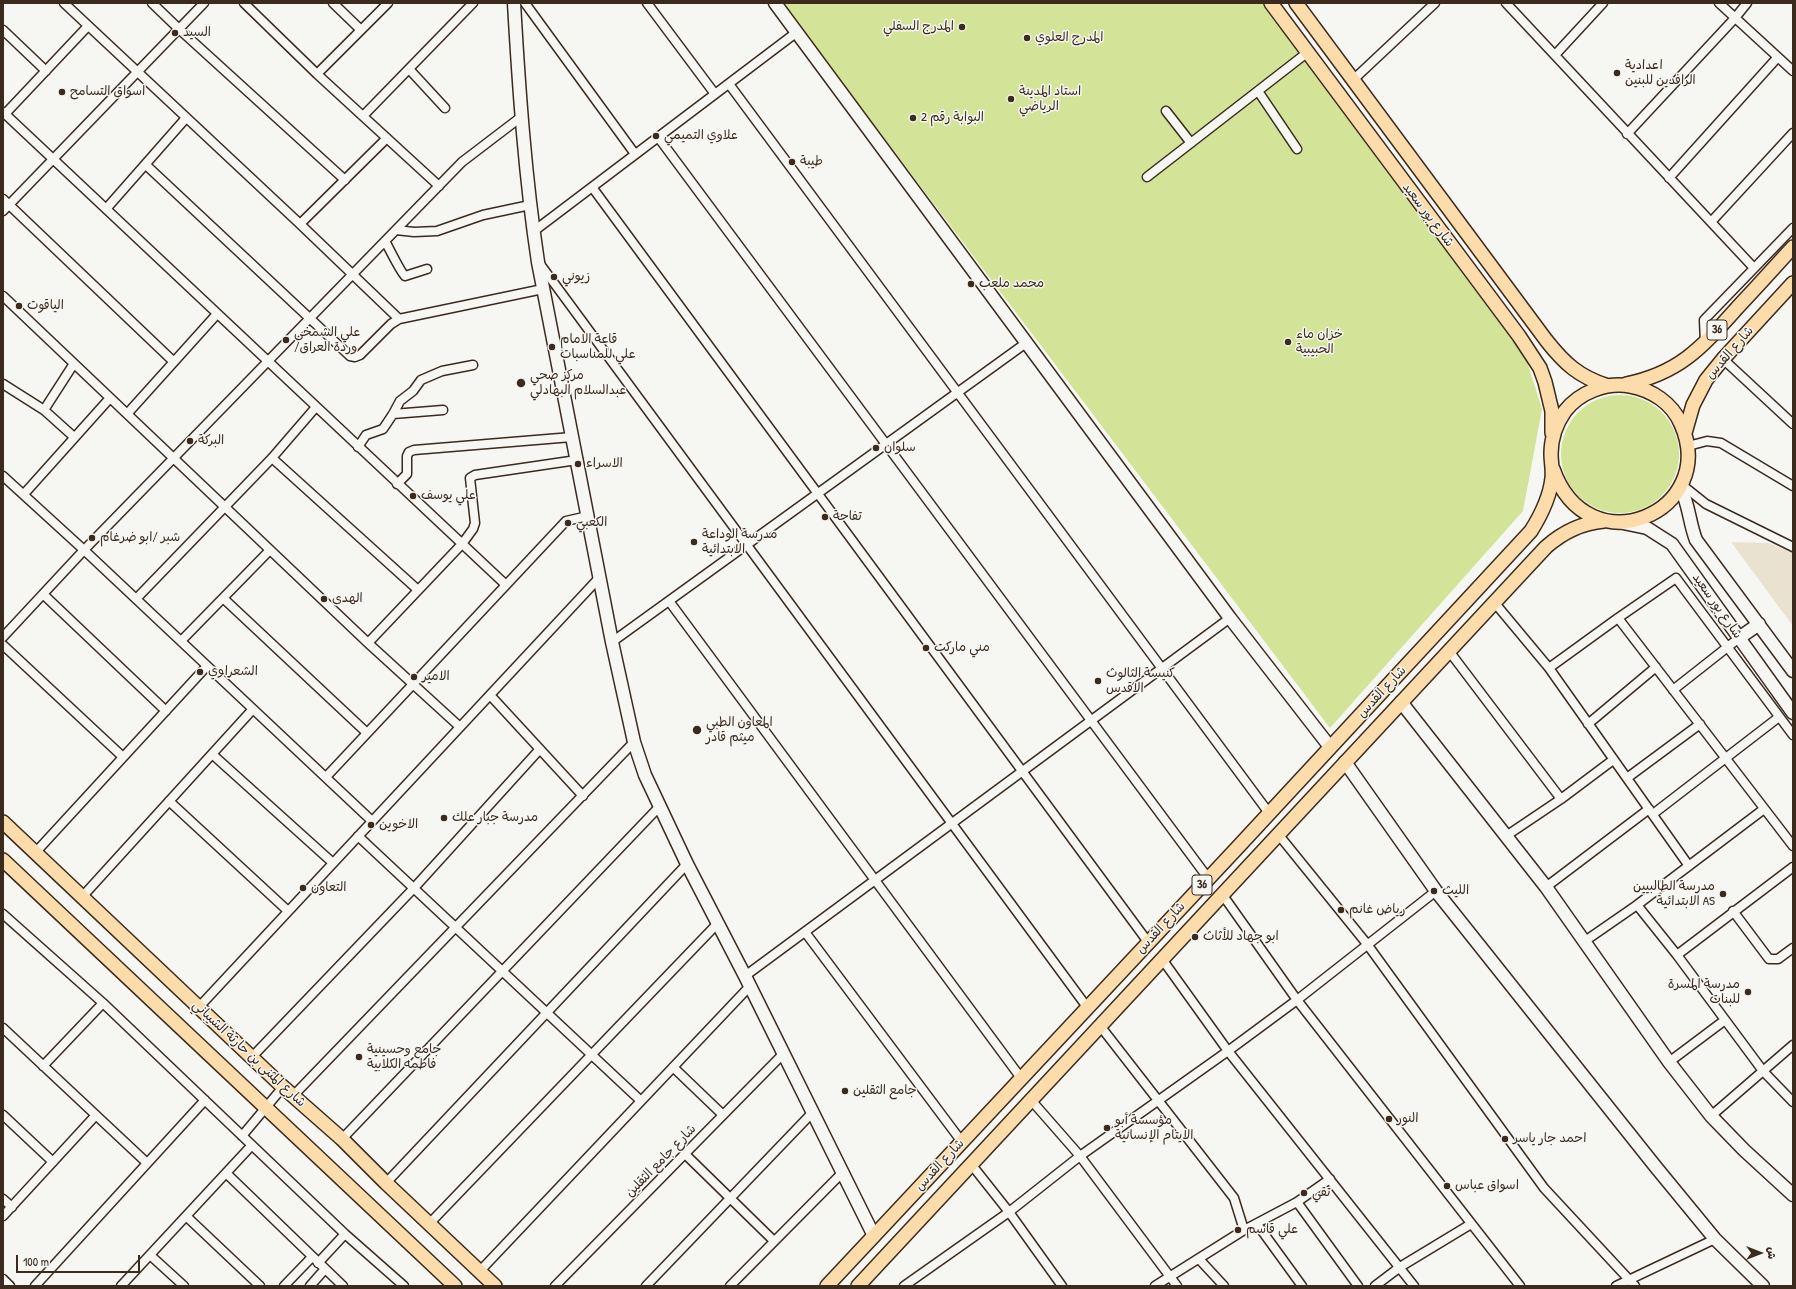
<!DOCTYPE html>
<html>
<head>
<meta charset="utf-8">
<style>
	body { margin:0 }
	#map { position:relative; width:1796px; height:1289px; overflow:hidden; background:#f6f6f2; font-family:"Patrick Hand","Playpen Sans Arabic",sans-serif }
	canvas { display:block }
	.frame { position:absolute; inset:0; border:4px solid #3b2a1e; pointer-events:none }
	.north { position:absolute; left:1740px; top:1233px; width:40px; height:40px; -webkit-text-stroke:3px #f6f6f2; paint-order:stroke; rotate:90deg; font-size:11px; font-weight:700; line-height:16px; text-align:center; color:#3b2a1e }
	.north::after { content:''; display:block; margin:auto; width:14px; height:18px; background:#3b2a1e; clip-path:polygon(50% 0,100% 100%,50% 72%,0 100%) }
	.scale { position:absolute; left:16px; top:1255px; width:124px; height:18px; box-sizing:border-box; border:2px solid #3b2a1e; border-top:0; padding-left:5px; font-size:12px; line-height:14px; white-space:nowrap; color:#3b2a1e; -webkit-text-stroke:3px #f6f6f2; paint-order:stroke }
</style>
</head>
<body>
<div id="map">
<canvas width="1796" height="1289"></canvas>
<div class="frame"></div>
<div class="north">ش</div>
<div class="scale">100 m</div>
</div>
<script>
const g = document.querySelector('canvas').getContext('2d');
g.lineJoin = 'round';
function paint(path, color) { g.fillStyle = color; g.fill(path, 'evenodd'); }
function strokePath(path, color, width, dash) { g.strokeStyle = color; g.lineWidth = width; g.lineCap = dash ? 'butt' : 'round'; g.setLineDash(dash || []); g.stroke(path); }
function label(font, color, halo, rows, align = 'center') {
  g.font = font + ' "Patrick Hand","Playpen Sans Arabic",sans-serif'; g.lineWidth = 3; g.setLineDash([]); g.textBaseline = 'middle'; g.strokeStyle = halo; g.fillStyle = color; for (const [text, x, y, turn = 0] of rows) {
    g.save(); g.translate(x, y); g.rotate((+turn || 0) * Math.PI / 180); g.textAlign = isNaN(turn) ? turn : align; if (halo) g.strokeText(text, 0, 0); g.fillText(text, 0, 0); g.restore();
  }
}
paint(new Path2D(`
	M1731 542 1768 543 1793 553V626Z`), '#eae2d1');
paint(new Path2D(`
	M782 3H1271L1519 336 1542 409 1523 511 1330 728Z
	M1561 454a59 59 0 1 1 118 0a59 59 0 1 1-118 0Z`), '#d3e498');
const street = new Path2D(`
	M64 3 300 224 399 319
	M152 3 179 29 345 180
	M244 3 317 74 439 186
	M333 3 361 30
	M525 3 635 154
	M647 3 715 94
	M1506 3 1754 268
	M1719 3 1793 71
	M3 30 46 71
	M1555 55 1603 3
	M409 69 445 108
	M317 74 388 3
	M1353 80 1435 3
	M729 84 1269 813
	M1258 91 1297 149
	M1166 111 1191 143
	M3 112 506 585
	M5 114 88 26
	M363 116 473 3
	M1627 134 1735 18 1747 3
	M658 137 1208 878
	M146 165 350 356 355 357 360 355 391 324 399 319 543 289
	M1147 177 1308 52
	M1669 178 1777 58
	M592 187 1148 942
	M3 199 174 362
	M106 209 186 118
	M3 211 204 3
	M1711 222 1793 133
	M300 224 387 138
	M396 230 414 232 437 231 483 215 530 205
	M534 231 797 32
	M385 241C389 248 401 273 405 276L427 269
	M540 264 1087 1007
	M3 296 368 643 460 727
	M1705 343 1704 320 1793 228
	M1723 359 1793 424
	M3 384 44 410 74 437
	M44 410 73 365
	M127 414 217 314
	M393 414 443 410
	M1688 446 1707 441 1721 443 1793 486
	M358 447 366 435 383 429 393 414 400 401 413 391 421 380 442 371 473 365
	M272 458 418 590
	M3 476 84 550 372 821
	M397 484 407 474V456L409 452 414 450 572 437
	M1681 484 1706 504 1793 547
	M24 494 110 398
	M44 595 166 711
	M223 598 367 733
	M136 599 272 458 316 407
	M669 601 1021 1078
	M1494 602 1549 668 1689 866
	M1618 618 1793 846
	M3 637 84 550 462 162 521 117
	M181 641 270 550
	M612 642 1026 343
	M368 643 462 544 473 529 475 523 470 478 475 475 577 460
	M3 645 123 757
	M1449 651 1561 799
	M1549 668 1618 618 1676 578 1793 735
	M1673 690 1739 638
	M490 695 583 796
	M1588 724 1656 667
	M212 754 333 863
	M326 777 566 521 588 516
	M1627 778 1700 724
	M169 801 288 911
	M1653 814 1779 717
	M1278 834 1367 944 1544 1188 1635 1286
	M358 836 641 1101
	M1506 836 1561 799 1613 760
	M35 853 207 666
	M1546 887 1649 809
	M1222 894 1297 1000 1520 1286
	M82 897 253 709
	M1637 905 1677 955 1763 1071 1793 1102
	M1733 911 1769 959H1778L1793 948
	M3 914 103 1003 345 1234 404 1286
	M805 932 962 1142
	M1585 941 1637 905 1764 809
	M1677 955 1793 867
	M1162 959 1228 1051 1414 1286
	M745 976 1230 618
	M199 1007 599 578
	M1101 1027 1234 1198 1244 1230
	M3 1028 147 1163
	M252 1057 414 888 540 749
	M1669 1062 1725 1020
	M43 1066 103 1003
	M673 1067 723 1115
	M293 1096 634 742
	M1031 1100 1080 1156 1177 1286
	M3 1115 53 1162
	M1711 1116 1793 1045
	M242 1136 283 1087
	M342 1139 659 807
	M685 1154 774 1241
	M971 1164 1009 1212 1062 1286
	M226 1173 343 1286
	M386 1183 687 864
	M3 1199 12 1207
	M1297 1202 1358 1286
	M3 1216 96 1115
	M186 1216 260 1286
	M429 1224 718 923
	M1257 1224 1302 1286
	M150 1255 184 1286
	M1199 1259 1224 1286
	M318 1263 345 1234
	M479 1272 750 986
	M3 1279 10 1286
	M35 1286 205 1100
	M121 1286 252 1145
	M284 1286 312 1257
	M310 1286 325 1269
	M555 1286 784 1053
	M646 1286 813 1112
	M730 1286 843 1172
	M904 1286 1009 1212 1080 1156 1228 1051 1297 1000 1436 891
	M1155 1286 1244 1230 1297 1202 1330 1179
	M1375 1286 1400 1267 1471 1224
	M1616 1286 1715 1239`);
const secondary = new Path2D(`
	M514 3C519 90 525 176 538 262L612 642 634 742 645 775 687 864 745 976 874 1236
	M775 3 1230 618 1330 747
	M1680 487C1689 503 1689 522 1696 540L1793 671
	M1623 523 1647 528 1672 544 1793 713
	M1739 638 1759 624
	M1401 702 1546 887 1669 1062 1711 1116 1744 1150 1793 1195
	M1345 762 1436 891 1655 1166 1715 1239 1763 1286`);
const primary = new Path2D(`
	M1271 3 1519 336 1540 368 1545 382 1552 411V433
	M1296 3 1546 340C1564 363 1579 377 1608 386
	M1626 384C1680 373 1702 347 1737 308 1756 288 1774 268 1793 247
	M1685 433 1693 405 1706 380 1723 359 1793 283
	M3 822 283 1087 342 1139 386 1183 495 1286
	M3 860 455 1286
	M827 1286 1238 847 1531 531C1541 515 1550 497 1552 478 1553 470 1551 462 1551 454 1551 439 1556 424 1565 411 1580 392 1606 382 1630 386 1652 390 1672 403 1681 424 1720 512 1588 569 1553 469
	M858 1286 1546 547C1563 532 1581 523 1604 521`);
strokePath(street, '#3b2a1e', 11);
strokePath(secondary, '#3b2a1e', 15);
strokePath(primary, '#3b2a1e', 16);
strokePath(street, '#f6f6f2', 8);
strokePath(secondary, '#f6f6f2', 12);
strokePath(primary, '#fddcac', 13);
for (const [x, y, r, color] of [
	[962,27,4,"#3b2a1e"],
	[175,33,4,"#3b2a1e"],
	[1027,38,4,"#3b2a1e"],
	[1617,73,4,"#3b2a1e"],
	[62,92,4,"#3b2a1e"],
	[1011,99,4,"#3b2a1e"],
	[913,118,4,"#3b2a1e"],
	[656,136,4,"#3b2a1e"],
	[792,162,4,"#3b2a1e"],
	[554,277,4,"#3b2a1e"],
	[971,284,4,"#3b2a1e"],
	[19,306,4,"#3b2a1e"],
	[286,340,4,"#3b2a1e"],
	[1288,342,4,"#3b2a1e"],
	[552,347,4,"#3b2a1e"],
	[521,383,5,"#3b2a1e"],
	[190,441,4,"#3b2a1e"],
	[876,448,4,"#3b2a1e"],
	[578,464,4,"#3b2a1e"],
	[413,496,4,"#3b2a1e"],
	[825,517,4,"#3b2a1e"],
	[568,523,4,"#3b2a1e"],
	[92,538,4,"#3b2a1e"],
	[694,542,4,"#3b2a1e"],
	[324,599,4,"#3b2a1e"],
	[926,648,4,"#3b2a1e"],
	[200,672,4,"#3b2a1e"],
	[414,677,4,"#3b2a1e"],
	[1098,681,4,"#3b2a1e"],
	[697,730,5,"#3b2a1e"],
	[444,818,4,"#3b2a1e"],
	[371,825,4,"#3b2a1e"],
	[303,888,4,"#3b2a1e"],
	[1434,891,4,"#3b2a1e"],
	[1723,894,4,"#3b2a1e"],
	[1341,910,4,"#3b2a1e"],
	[1195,937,4,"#3b2a1e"],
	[1748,992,4,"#3b2a1e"],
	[359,1057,4,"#3b2a1e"],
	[845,1091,4,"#3b2a1e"],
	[1389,1119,4,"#3b2a1e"],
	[1107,1128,4,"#3b2a1e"],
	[1505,1139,4,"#3b2a1e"],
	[1447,1186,4,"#3b2a1e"],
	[1304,1193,4,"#3b2a1e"],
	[1238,1230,4,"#3b2a1e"]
]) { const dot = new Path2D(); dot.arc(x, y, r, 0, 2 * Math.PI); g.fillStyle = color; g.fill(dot); strokePath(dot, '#f6f6f2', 1.5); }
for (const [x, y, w] of [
	[1717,330,20],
	[1202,885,20]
]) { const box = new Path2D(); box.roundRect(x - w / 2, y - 10, w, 20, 3); g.fillStyle = '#f6f6f2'; g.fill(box); strokePath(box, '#3b2a1e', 1); }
label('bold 12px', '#3b2a1e', null, [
	["36",1717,330],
	["36",1202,885]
]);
label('13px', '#3b2a1e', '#f6f6f2', [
	["المدرج السفلي",954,27,"right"],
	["السيد",183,33],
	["المدرج العلوي",1035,38],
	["اعدادية",1625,66],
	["الرافدين للبنين",1625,81],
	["اسواق التسامح",70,92],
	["استاد المدينة",1019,92],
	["الرياضي",1019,107],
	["البوابة رقم 2",921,118],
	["علاوي التميمي",664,136],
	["طيبة",800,162],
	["زيوني",562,277],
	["محمد ملعب",979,284],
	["الياقوت",27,306],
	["علي الشمخي",294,333],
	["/وردة العراق",294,348],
	["خزان ماء",1296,335],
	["الحبيبية",1296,350],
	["قاعة الامام",560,340],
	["علي للمناسبات",560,355],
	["مركز صحي",530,376],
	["عبدالسلام البهادلي",530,391],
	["البركة",198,441],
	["سلوان",884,448],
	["الاسراء",586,464],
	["علي يوسف",421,496],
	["تفاحة",833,517],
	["الكعبي",576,523],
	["مدرسة الوداعة",702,535],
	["الابتدائية",702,550],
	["شبر /ابو ضرغام",100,538],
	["الهدى",332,599],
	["مني ماركت",934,648],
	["الشعراوي",208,672],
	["كنيسة الثالوث",1106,674],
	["الاقدس",1106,689],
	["الامير",422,677],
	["المعاون الطبي",706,723],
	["ميثم قادر",706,738],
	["مدرسة جبار علك",452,818],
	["الاخوين",379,825],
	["مدرسة الطالبيين",1715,887,"right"],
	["الابتدائية AS",1715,902,"right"],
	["التعاون",311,888],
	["الليث",1442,891],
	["رياض غانم",1349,910],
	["ابو جهاد للأثاث",1203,937],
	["مدرسة المسرة",1740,985,"right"],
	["للبنات",1740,1000,"right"],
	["جامع وحسينية",367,1050],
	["فاطمه الكلابية",367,1065],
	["جامع الثقلين",853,1091],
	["النور",1397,1119],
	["مؤسسة أبو",1115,1121],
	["الايتام الإنسانية",1115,1136],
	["احمد جار ياسر",1513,1139],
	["اسواق عباس",1455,1186],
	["تقي",1312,1193],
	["علي قاسم",1246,1230]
], 'left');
label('13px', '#3b2a1e', '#f6f6f2', [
	["شارع بور سعيد",1428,215,53],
	["شارع القدس",1730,353,-49],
	["شارع بور سعيد",1717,606,55],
	["شارع القدس",1382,692,-47],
	["شارع القدس",1161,928,-47],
	["شارع المثنى بن حارثة الشيباني",249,1054,43],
	["شارع جامع الثقلين",661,1161,-46],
	["شارع القدس",940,1165,-47]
]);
</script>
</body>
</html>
